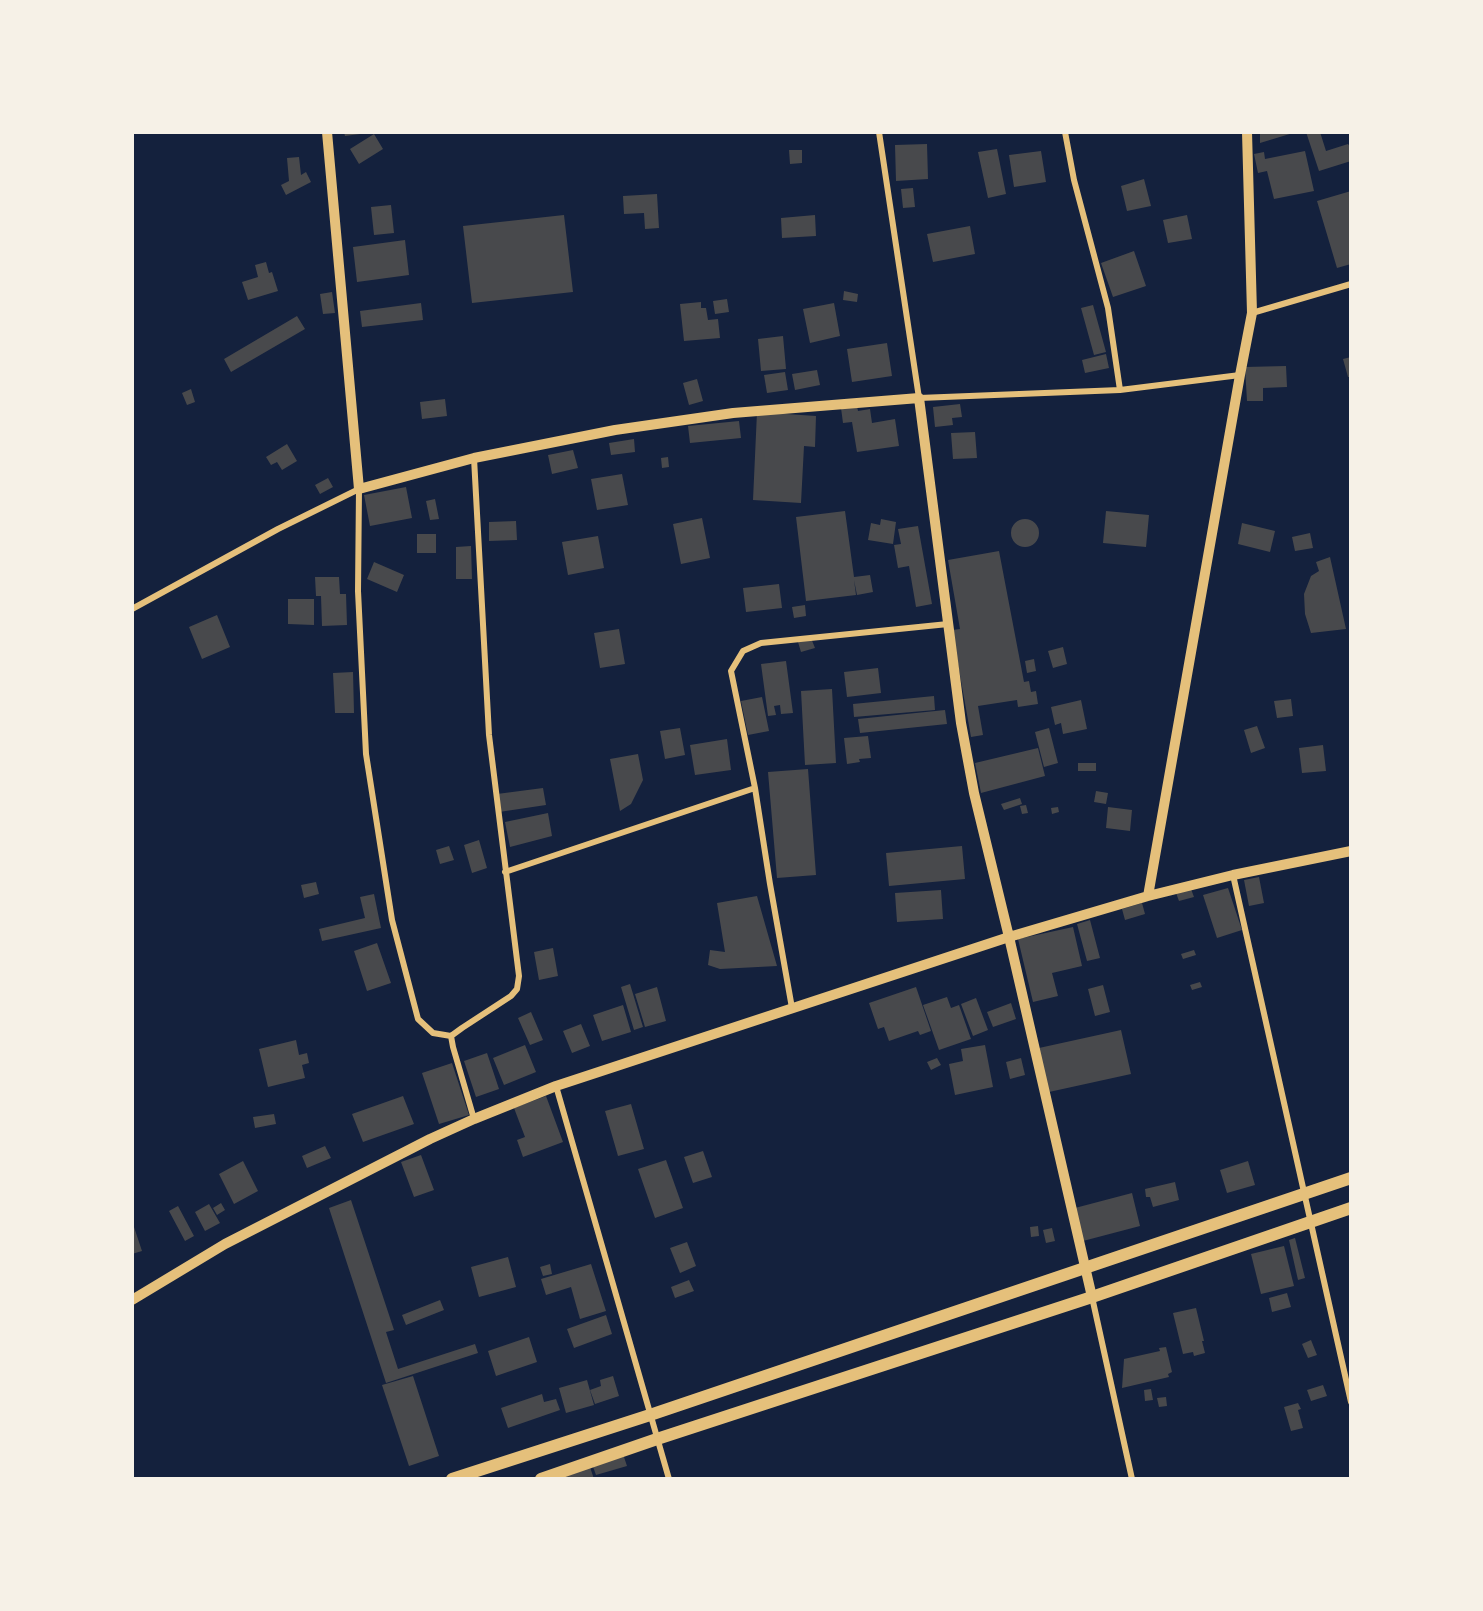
<!DOCTYPE html>
<html>
<head>
<meta charset="utf-8">
<style>
	body { margin:0 }
	#map { position:relative; width:1483px; height:1611px; overflow:hidden; background:#14213d; font-family:"Fira Sans Condensed",sans-serif }
	canvas { display:block }
	.frame { position:absolute; inset:0; border:134px solid #f6f1e7; pointer-events:none }
</style>
</head>
<body>
<div id="map">
<canvas width="1483" height="1611"></canvas>
<div class="frame"></div>
</div>
<script>
const g = document.querySelector('canvas').getContext('2d');
g.lineJoin = 'round';
function paint(path, color) { g.fillStyle = color; g.fill(path, 'evenodd'); }
function strokePath(path, color, width, dash) { g.strokeStyle = color; g.lineWidth = width; g.lineCap = dash ? 'butt' : 'round'; g.setLineDash(dash || []); g.stroke(path); }
paint(new Path2D(`
	M344 132H360V134L345 136Z
	M1260 132H1293V133L1260 143Z
	M1306 132H1320L1326 151 1348 144 1351 148V161L1319 171Z
	M374 134 383 149 359 164 350 149Z
	M927 144 928 179 896 181 895 145Z
	M997 149 1006 194 988 198 978 152Z
	M789 150H802V163L790 164Z
	M1041 151 1046 182 1014 187 1009 155Z
	M1305 151 1314 191 1274 199 1267 171 1258 173 1254 154 1264 152 1265 159Z
	M299 157 301 175 306 172 311 182 286 195 281 185 289 181 287 158Z
	M1144 179 1151 206 1127 211 1121 186Z
	M913 188 915 207 903 208 901 189Z
	M1351 191V264L1337 268 1317 201Z
	M657 194 659 228 645 229 644 213 624 214 623 196Z
	M391 205 394 233 374 235 371 207Z
	M564 215 573 292 472 303 463 226Z
	M815 215 816 236 782 238 781 218Z
	M1187 215 1192 239 1168 243 1163 220Z
	M970 226 975 254 933 262 927 234Z
	M405 240 409 275 357 282 353 247Z
	M1134 251 1146 286 1113 297 1101 263Z
	M266 262 269 273 272 272 278 291 248 300 242 282 258 277 255 265Z
	M844 291 858 294 857 302 843 300Z
	M332 292 335 313 323 314 320 294Z
	M727 299 729 312 715 314 713 301Z
	M701 302V308H706L708 320 718 319 720 338 684 341 680 304Z
	M421 303 423 320 362 327 360 311Z
	M834 303 840 336 810 343 803 309Z
	M1093 305 1106 352 1094 355 1081 308Z
	M297 316 305 329 231 372 224 359Z
	M783 336 786 369 761 371 758 339Z
	M887 343 892 376 852 382 847 349Z
	M1106 354 1109 368 1085 373 1082 360Z
	M1351 357V377H1348L1343 359Z
	M1286 366 1287 387 1263 388V401H1247L1245 367Z
	M817 370 820 385 795 390 792 374Z
	M785 372 788 390 767 393 764 375Z
	M697 379 703 401 689 405 683 383Z
	M191 389 195 402 187 405 182 393Z
	M445 399 447 416 422 419 420 402Z
	M960 404 962 417 952 418 953 425 935 427 933 407Z
	M857 406 858 411 870 409 872 423 895 419 899 446 857 452 852 422 843 423 841 408Z
	M757 412 816 416 815 447 804 446 801 503 753 500Z
	M739 421 741 438 690 443 688 426Z
	M975 432 977 458 953 459 951 433Z
	M634 439 635 452 611 455 609 443Z
	M287 444 297 461 282 470 277 462 271 465 266 457Z
	M573 450 578 468 552 474 548 455Z
	M668 457 669 467 662 468 661 458Z
	M622 474 628 505 597 510 591 479Z
	M328 478 333 487 320 494 315 485Z
	M406 487 412 518 370 526 364 495Z
	M435 499 439 519 430 520 426 501Z
	M845 511 854 577 870 575 873 592 857 595 854 580 856 595 806 601 796 517Z
	M1106 511 1149 515 1146 547 1103 543Z
	M702 518 710 558 681 564 673 524Z
	M881 519 896 522 893 544 868 540 871 523 880 525Z
	M1011 533a14 14 0 1 1 28 0a14 14 0 1 1-28 0Z
	M516 521 517 540 489 541V522Z
	M1242 523 1275 531 1270 552 1238 544Z
	M918 526 932 604 916 607 909 566 898 568 894 545 901 544 898 529Z
	M1310 533 1313 548 1295 551 1292 537Z
	M417 534H436V553H417Z
	M598 536 604 568 568 575 562 542Z
	M471 546 472 579H456V547Z
	M999 551 1024 682 1029 681 1031 692 1036 691 1038 704 1018 707 1017 700 978 706 983 735 971 737 952 630 960 629 948 560Z
	M1330 557 1346 629 1311 633 1305 614 1304 594 1311 576 1319 571 1316 562Z
	M374 562 404 575 397 592 367 579Z
	M315 577H339L340 594H346L347 625 322 626 321 596H316Z
	M779 584 782 608 746 612 743 588Z
	M288 599H314V625L288 624Z
	M805 605 806 616 794 618 792 607Z
	M217 615 230 647 202 659 189 627Z
	M619 629 625 664 600 668 594 633Z
	M811 638 815 648 801 652 798 642Z
	M1063 647 1067 664 1053 668 1048 651Z
	M1034 659 1036 671 1027 673 1025 661Z
	M786 661 793 713 781 714 780 705 774 706 776 715 768 716 761 664Z
	M878 668 881 693 847 697 844 672Z
	M353 672 354 713H335L333 673Z
	M832 689 836 763 805 765 801 691Z
	M934 696 935 710 854 717 853 704Z
	M762 697 769 731 748 735 741 701Z
	M1291 699 1293 716 1277 718 1274 701Z
	M1081 700 1087 729 1063 734 1061 723 1055 725 1051 707Z
	M945 710 947 724 860 733 858 719Z
	M1257 726 1265 748 1251 753 1244 730Z
	M680 728 685 755 665 759 660 731Z
	M1049 728 1058 763 1044 767 1035 732Z
	M868 736 871 758 859 759 860 762 847 764 844 738Z
	M727 739 731 770 695 775 690 745Z
	M1323 745 1326 771 1302 773 1299 748Z
	M1038 748 1045 776 981 793 975 763Z
	M638 754 643 780 631 804 620 811 610 759Z
	M1078 763H1096V771H1078Z
	M808 769 816 875 777 878 768 772Z
	M543 788 546 805 499 812 497 794Z
	M1096 791 1108 793 1106 804 1094 802Z
	M1020 798 1022 804 1004 810 1001 804Z
	M1026 805 1028 813 1022 814 1020 806Z
	M1058 807 1059 812 1052 814 1051 808Z
	M1108 807 1132 810 1130 831 1106 828Z
	M548 813 552 836 510 847 505 822Z
	M479 840 487 868 472 873 464 845Z
	M449 846 454 860 440 864 436 850Z
	M962 846 965 879 889 886 886 853Z
	M1259 877 1264 903 1249 906 1244 880Z
	M316 882 319 894 304 898 301 885Z
	M1228 888 1242 930 1217 938 1203 895Z
	M1191 889 1194 897 1179 901 1176 893Z
	M941 890 943 919 897 922 895 893Z
	M374 894 381 928 322 941 319 929 365 918 360 897Z
	M757 896 777 966 720 969 708 965 710 950 725 952 717 903Z
	M1142 903 1145 914 1125 920 1122 909Z
	M1090 920 1100 958 1087 961 1077 924Z
	M1073 927 1082 966 1052 973 1058 996 1033 1002 1018 939Z
	M377 943 391 983 367 991 354 951Z
	M553 948 558 976 539 980 534 952Z
	M1194 950 1196 955 1183 959 1181 954Z
	M1200 982 1202 987 1192 990 1190 985Z
	M630 984 643 1027 634 1030 621 987Z
	M1103 985 1110 1012 1095 1016 1088 989Z
	M657 987 666 1021 645 1027 635 994Z
	M916 987 931 1031 920 1035 918 1031 889 1041 884 1027 878 1029 869 1003Z
	M947 997 951 1008 959 1005 971 1039 939 1050 923 1005Z
	M976 998 988 1030 973 1036 961 1004Z
	M1011 1003 1016 1019 993 1027 987 1012Z
	M623 1005 631 1032 602 1041 593 1015Z
	M531 1012 543 1040 530 1045 518 1018Z
	M581 1024 590 1046 572 1053 563 1031Z
	M1121 1030 1131 1074 1049 1092 1039 1048Z
	M296 1040 299 1055 307 1053 309 1063 302 1065 305 1078 268 1087 259 1049Z
	M525 1045 536 1072 504 1085 493 1058Z
	M985 1045 993 1087 955 1095 949 1064 963 1061 961 1049Z
	M487 1053 499 1089 476 1097 464 1061Z
	M937 1058 941 1065 931 1070 927 1062Z
	M1021 1058 1025 1075 1010 1079 1006 1062Z
	M452 1063 469 1115 439 1124 422 1073Z
	M403 1096 414 1124 363 1142 352 1114Z
	M546 1096 563 1142 523 1157 517 1140 525 1137 514 1108Z
	M631 1104 644 1149 618 1156 605 1111Z
	M274 1114 276 1124 255 1128 253 1117Z
	M325 1146 331 1158 307 1168 302 1156Z
	M703 1151 712 1177 693 1183 684 1157Z
	M421 1155 434 1190 414 1197 401 1162Z
	M666 1160 683 1208 655 1218 638 1169Z
	M243 1161 258 1191 234 1204 219 1174Z
	M1248 1161 1255 1185 1227 1193 1220 1170Z
	M1175 1182 1179 1200 1153 1207 1150 1197H1146L1145 1189Z
	M1132 1193 1140 1226 1083 1241 1075 1208Z
	M351 1200 394 1330 386 1332 398 1369 475 1344 478 1353 386 1383 329 1208Z
	M221 1203 225 1210 217 1215 213 1208Z
	M209 1204 220 1223 205 1231 195 1212Z
	M178 1206 194 1236 185 1241 169 1211Z
	M132 1221 142 1251 132 1254Z
	M1038 1226 1039 1236 1031 1237 1030 1227Z
	M1052 1228 1055 1241 1046 1243 1043 1230Z
	M1295 1238 1305 1278 1298 1280 1289 1240Z
	M687 1242 696 1266 680 1273 670 1248Z
	M1284 1246 1294 1286 1261 1294 1251 1254Z
	M508 1257 516 1287 479 1297 471 1267Z
	M550 1264 552 1274 543 1276 540 1267Z
	M591 1264 606 1311 580 1319 571 1287 546 1295 541 1279Z
	M689 1280 694 1291 675 1298 671 1287Z
	M1287 1293 1291 1307 1272 1312 1269 1298Z
	M440 1300 444 1310 406 1325 402 1315Z
	M1196 1308 1204 1341H1202L1205 1353 1194 1356 1193 1352 1183 1354 1173 1313Z
	M606 1315 612 1334 574 1348 567 1329Z
	M529 1337 537 1362 496 1376 488 1351Z
	M1311 1340 1317 1355 1308 1358 1302 1344Z
	M1166 1347 1172 1372 1168 1374 1169 1377 1122 1388 1124 1359 1160 1351 1159 1348Z
	M413 1376 439 1456 409 1466 382 1385Z
	M613 1376 619 1396 595 1404 590 1390 601 1386 600 1380Z
	M587 1380 594 1405 566 1413 559 1388Z
	M1323 1385 1327 1396 1311 1401 1307 1390Z
	M1151 1389 1153 1400 1145 1401 1144 1390Z
	M542 1394 544 1402 556 1399 560 1410 508 1428 501 1408Z
	M1166 1397 1167 1406 1159 1407 1157 1398Z
	M1298 1403 1301 1409 1298 1410 1303 1428 1291 1431 1284 1407Z
	M623 1454 627 1466 596 1475 592 1464Z
	M590 1467 594 1479H553Z`), '#48494c');
strokePath(new Path2D(`
	M879 132 919 398 1120 390 1240 375
	M1065 132 1074 180 1108 308 1120 390
	M1252 313 1351 284
	M132 609 278 529 359 489 358 591 366 754 392 920 418 1019 433 1033 451 1036
	M505 872 755 788
	M1233 875 1351 1402
	M792 1008 770 884 755 788 731 671 743 651 761 643 948 624
	M451 1036 462 1028 511 996 517 989 519 976 489 735 474 458
	M451 1036 453 1047 474 1119
	M556 1086 669 1479
	M1092 1297 1132 1479`), '#e5c07b', 6);
strokePath(new Path2D(`
	M327 132 359 489 474 458 615 430 733 413 919 398 961 723 974 793 1009 937 1092 1297
	M1148 896 1240 375 1252 313 1247 132
	M132 1300 225 1244 430 1139 474 1119 556 1086 1009 937 1148 896 1233 875 1351 851`), '#e5c07b', 10);
strokePath(new Path2D(`
	M452 1479 650 1415 1351 1178
	M541 1479 657 1439 1092 1297 1351 1208`), '#e5c07b', 12);
</script>
</body>
</html>
